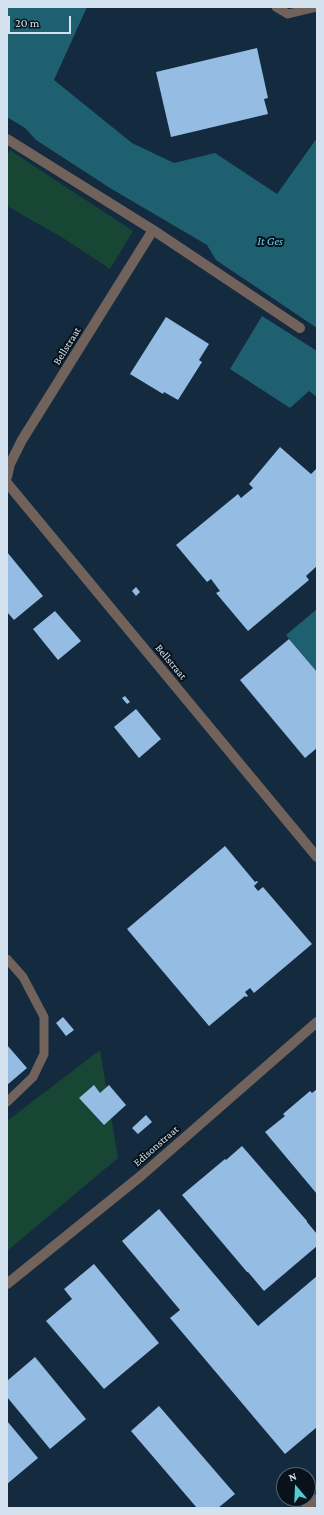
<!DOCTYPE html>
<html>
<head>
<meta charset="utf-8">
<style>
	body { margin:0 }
	#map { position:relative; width:324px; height:1515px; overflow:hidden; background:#132a3f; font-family:"Crimson Pro",serif }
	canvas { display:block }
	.frame { position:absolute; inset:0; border:8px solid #d4e2ef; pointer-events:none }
	.north { position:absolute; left:276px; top:1467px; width:40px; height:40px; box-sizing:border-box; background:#08121b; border:1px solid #5a6570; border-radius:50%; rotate:341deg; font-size:11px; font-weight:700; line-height:16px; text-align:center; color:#d4e2ef }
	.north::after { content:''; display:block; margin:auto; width:14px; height:18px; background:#51ccd4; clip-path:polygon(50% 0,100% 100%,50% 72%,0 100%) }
	.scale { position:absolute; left:8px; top:16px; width:63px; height:18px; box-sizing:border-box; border:2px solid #d4e2ef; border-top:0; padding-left:5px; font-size:12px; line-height:14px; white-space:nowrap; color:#d4e2ef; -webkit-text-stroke:3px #08121b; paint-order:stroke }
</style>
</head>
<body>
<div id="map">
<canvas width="324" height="1515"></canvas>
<div class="frame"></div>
<div class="north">N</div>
<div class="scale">20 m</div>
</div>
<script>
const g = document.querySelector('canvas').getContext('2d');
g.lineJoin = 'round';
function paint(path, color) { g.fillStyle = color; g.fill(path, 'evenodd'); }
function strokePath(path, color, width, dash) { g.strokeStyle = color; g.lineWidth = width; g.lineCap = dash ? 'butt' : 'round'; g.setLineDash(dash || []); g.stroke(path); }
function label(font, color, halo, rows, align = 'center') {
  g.font = font + ' "Crimson Pro",serif'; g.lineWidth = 4; g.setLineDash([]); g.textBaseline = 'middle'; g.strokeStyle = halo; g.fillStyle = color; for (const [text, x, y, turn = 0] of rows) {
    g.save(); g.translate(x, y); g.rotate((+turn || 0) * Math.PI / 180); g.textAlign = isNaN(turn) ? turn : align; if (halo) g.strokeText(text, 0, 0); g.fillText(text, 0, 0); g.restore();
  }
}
paint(new Path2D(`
	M10 150 133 231 110 269 63 238 7 206V155Z
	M100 1050 118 1158 7 1251V1121Z`), '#184634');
paint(new Path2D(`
	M7 7H87L54 80 132 143 174 163 215 153 277 194 317 138V328L216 260 207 245 110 188 36 140 25 128 7 117Z
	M262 316 317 351V397L309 391 290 408 230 369Z
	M317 609V672L286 635Z`), '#1f6070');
paint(new Path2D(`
	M257 48 268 98 264 99 268 114 171 137 156 72Z
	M166 317 209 344 199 360 202 362 178 400 164 392 163 394 130 374Z
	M280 447 311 474 317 468V566L306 576 309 580 248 631 216 593 220 591 211 579 207 582 176 545 238 494 241 498 253 488 249 484Z
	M7 552 43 596 14 620 7 612Z
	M136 587 140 592 136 596 132 591Z
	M55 611 81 641 58 660 33 629Z
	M289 639 317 672V748L305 758 240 680Z
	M125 696 130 702 127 704 122 698Z
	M136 709 161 739 139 758 114 727Z
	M225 846 255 882 257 881 258 882 254 886 258 891 263 887 312 944 254 993 250 988 245 992 248 996 246 997 245 996 209 1026 127 929Z
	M63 1017 74 1030 66 1036 56 1023Z
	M7 1045 27 1068 7 1085Z
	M94 1085 100 1093 109 1085 126 1105 104 1125 79 1098Z
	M317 1089V1194L265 1132 285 1116 283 1114 310 1091 312 1093Z
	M146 1115 152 1122 138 1134 132 1128Z
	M242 1146 307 1221V1222L317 1234V1246L264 1291 248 1272H247L182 1195 225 1159 226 1160Z
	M159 1209 258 1326 317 1276V1427L285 1454 170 1318 180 1310 122 1241Z
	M94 1264 159 1343 104 1389 46 1321 72 1299 64 1289Z
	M35 1357 86 1419 50 1449 7 1397V1381Z
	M159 1406 235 1494 218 1508H197L131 1431Z
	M7 1421 38 1458 7 1484Z`), '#95bde3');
strokePath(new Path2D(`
	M276 7 288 14 317 7
	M7 959 23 977 44 1017V1054L33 1077 7 1102`), '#71635b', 9);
strokePath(new Path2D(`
	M7 139 153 230 300 328
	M7 477 10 464 22 440 153 230
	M7 483 317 857
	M7 1284 142 1175 317 1022
	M306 1508 317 1499`), '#71635b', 10);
label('11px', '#d4e2ef', '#08121b', [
	["Bellstraat",67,346,-58],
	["Bellstraat",171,662,50],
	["Edisonstraat",156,1146,-41]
]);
label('italic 12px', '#70d2ed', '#08121b', [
	["It Ges",270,241]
]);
</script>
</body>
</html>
